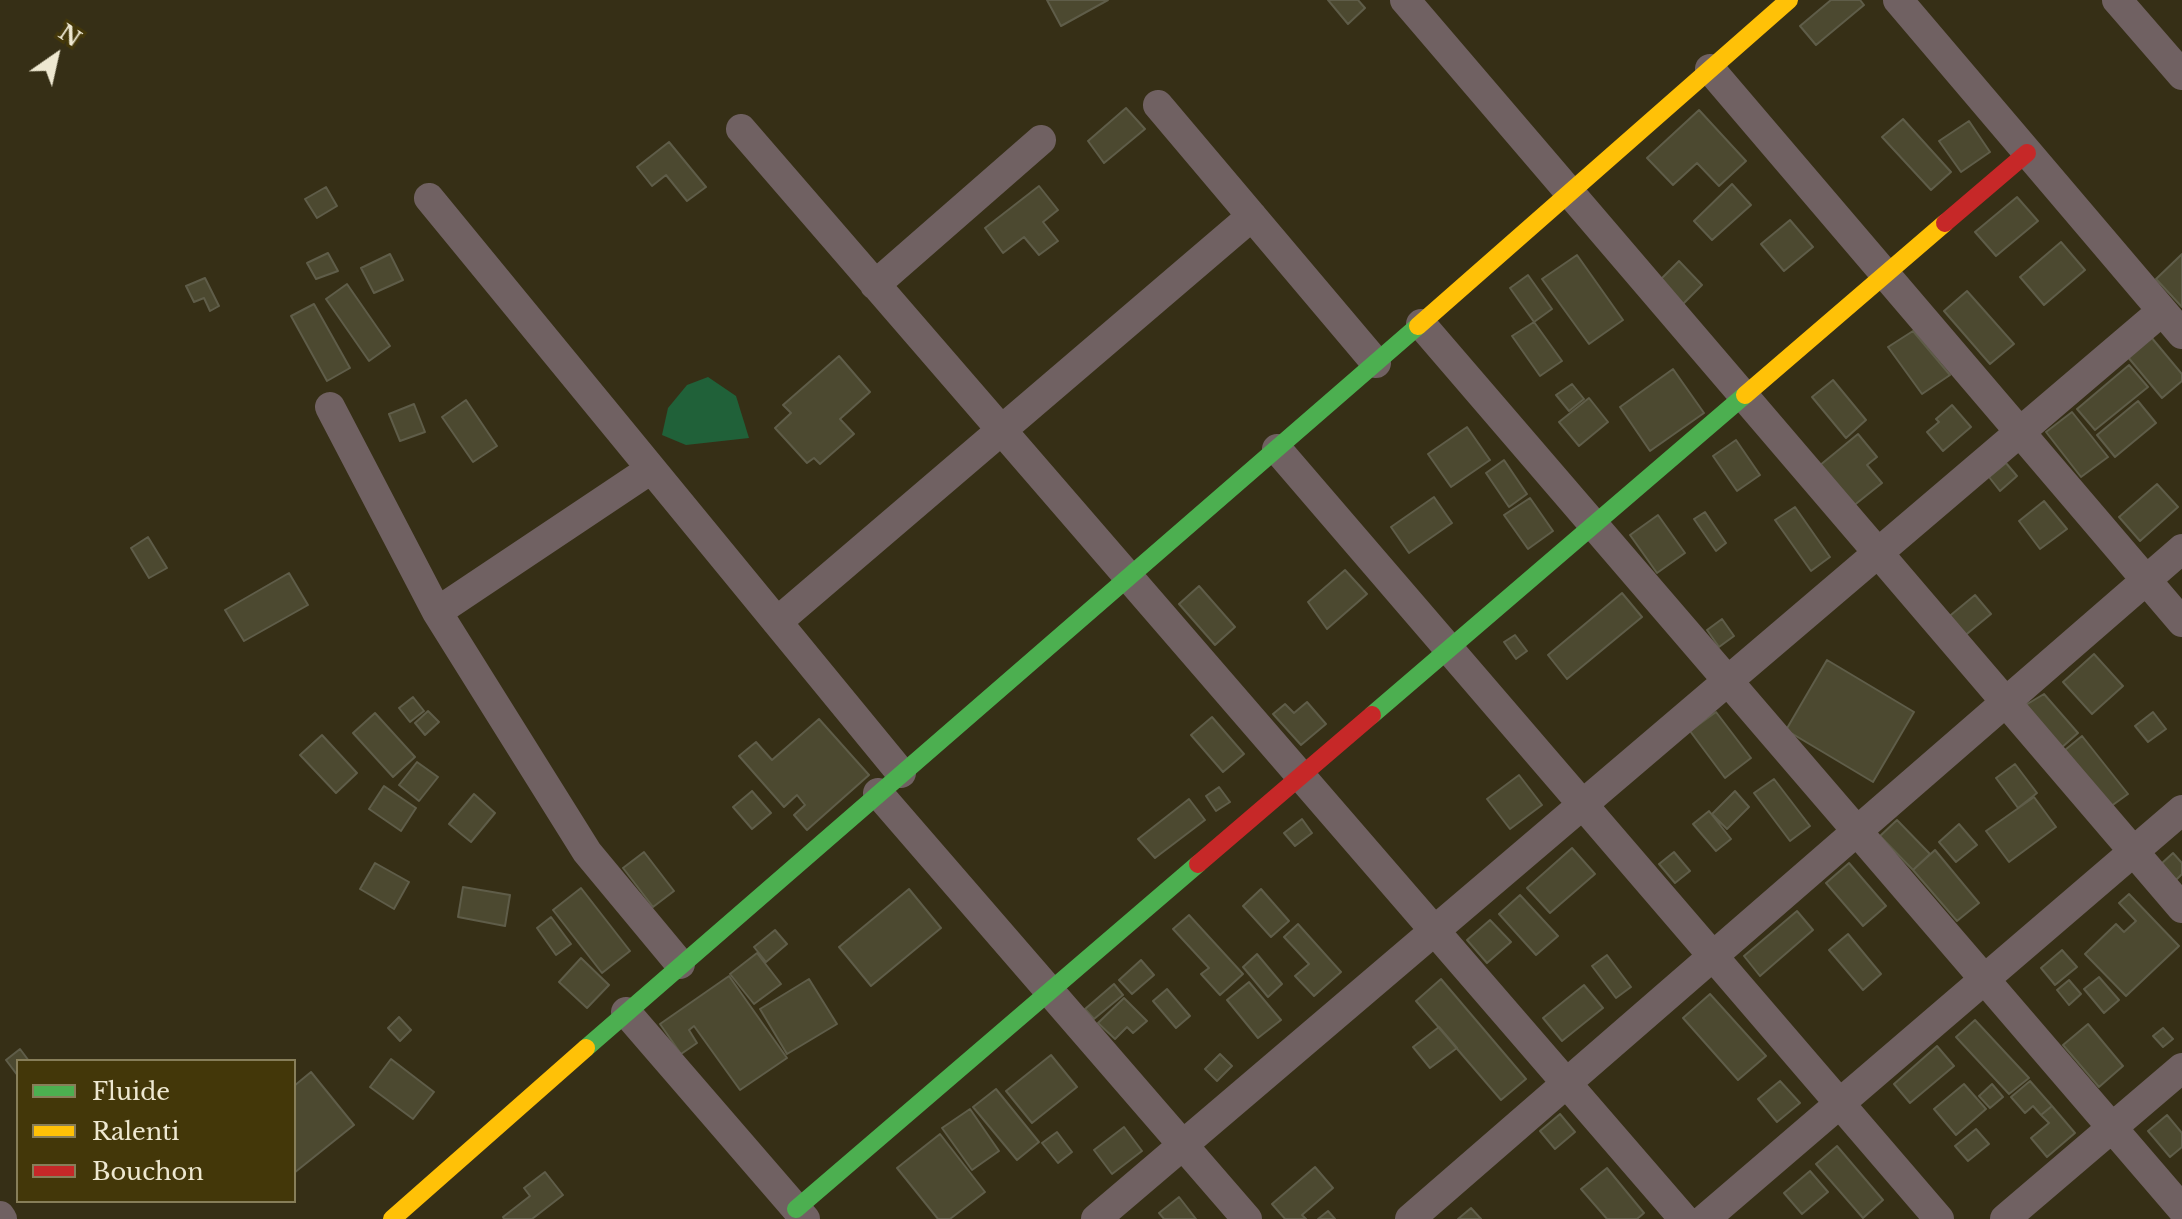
<!DOCTYPE html>
<html>
<head>
<meta charset="utf-8">
<style>
	body { margin:0 }
	#map { position:relative; width:2182px; height:1219px; overflow:hidden; background:#362f16; font-family:"Libre Baskerville",serif }
	canvas { display:block }
	.legend { position:absolute; left:16px; top:1059px; width:280px; height:144px; box-sizing:border-box; background:#433709; border:2px solid #877e59; margin:0; padding:10px 14px; list-style:none; font-size:24px; color:#eee8d1 }
	.legend li { display:flex; align-items:center; gap:16px; height:40px }
	.legend b { width:40px; border:2px solid #877e59 }
	.north { position:absolute; left:16px; top:16px; width:80px; height:80px; -webkit-text-stroke:6px #433709; paint-order:stroke; rotate:34deg; font-size:22px; font-weight:700; line-height:32px; text-align:center; color:#eee8d1 }
	.north::after { content:''; display:block; margin:auto; width:28px; height:36px; background:#eee8d1; clip-path:polygon(50% 0,100% 100%,50% 72%,0 100%) }
</style>
</head>
<body>
<div id="map">
<canvas width="2182" height="1219"></canvas>
<ul class="legend">
<li><b style="height:10px;background:#4caf50"></b>Fluide</li>
<li><b style="height:10px;background:#ffc107"></b>Ralenti</li>
<li><b style="height:10px;background:#c62828"></b>Bouchon</li>
</ul>
<div class="north">N</div>
</div>
<script>
const g = document.querySelector('canvas').getContext('2d');
g.lineJoin = 'round';
function paint(path, color) { g.fillStyle = color; g.fill(path, 'evenodd'); }
function strokePath(path, color, width, dash) { g.strokeStyle = color; g.lineWidth = width; g.lineCap = dash ? 'butt' : 'round'; g.setLineDash(dash || []); g.stroke(path); }
paint(new Path2D(`
	M708 377 736 396 749 438 686 445 662 435 668 408 687 385Z`), '#206139');
const building = new Path2D(`
	M1047 0H1108L1061 26Z
	M1328 0H1358L1365 8 1348 24Z
	M1831 0H1860L1864 5 1816 45 1800 26Z
	M1126 108 1145 129 1104 163 1088 141Z
	M1699 110 1746 161 1719 186 1697 163 1673 185 1647 158Z
	M1903 119 1951 172 1931 190 1882 137Z
	M1969 121 1990 152 1961 172 1939 141Z
	M669 142 706 187 687 201 666 175 652 186 637 167Z
	M1732 184 1751 205 1712 240 1694 221Z
	M1039 186 1058 210 1043 222 1058 241 1039 255 1024 237 1003 253 985 228Z
	M326 187 337 206 317 218 305 199Z
	M2017 197 2038 221 1996 256 1975 232Z
	M1790 220 1813 247 1784 271 1761 244Z
	M2061 242 2085 270 2044 305 2020 277Z
	M328 253 338 271 316 279 307 263Z
	M390 254 403 280 374 293 361 268Z
	M2182 254V307L2156 279Z
	M1577 255 1623 320 1589 344 1542 279Z
	M1679 261 1702 285 1682 305 1659 281Z
	M1528 275 1552 309 1534 322 1510 288Z
	M205 278 219 306 210 311 204 298 194 302 186 286Z
	M347 284 390 346 369 361 326 299Z
	M1967 291 2014 344 1990 364 1944 311Z
	M314 304 350 368 327 381 291 316Z
	M1534 322 1562 361 1540 376 1512 336Z
	M1913 331 1950 375 1922 394 1888 347Z
	M2151 337 2182 374V381L2162 398 2127 356Z
	M839 356 870 392 840 419 854 434 820 464 814 458 807 463 775 428 791 413 783 405Z
	M2129 365 2148 387 2095 430 2077 409Z
	M1673 369 1704 413 1650 451 1620 407Z
	M1833 380 1866 420 1846 438 1812 397Z
	M1572 384 1584 399 1569 411 1556 395Z
	M1589 398 1608 422 1579 446 1559 422Z
	M466 400 497 446 473 462 442 417Z
	M2138 401 2156 423 2115 457 2097 435Z
	M414 404 425 432 400 441 389 414Z
	M1952 405 1971 427 1943 451 1927 432 1939 422 1936 419Z
	M2072 412 2108 457 2081 477 2046 432Z
	M1467 427 1490 460 1451 487 1428 454Z
	M1858 434 1877 457 1867 465 1882 483 1852 507 1819 466Z
	M1736 440 1760 475 1737 491 1713 456Z
	M1504 460 1527 494 1509 507 1486 473Z
	M2006 463 2017 476 2000 491 1989 477Z
	M2157 484 2178 507 2140 541 2119 517Z
	M1434 497 1452 523 1409 553 1391 527Z
	M1530 498 1553 531 1528 549 1504 515Z
	M2044 501 2067 529 2040 549 2019 521Z
	M1795 507 1830 557 1811 571 1775 520Z
	M1705 512 1726 543 1716 551 1694 519Z
	M1658 515 1685 553 1657 573 1630 535Z
	M148 537 167 568 149 578 131 548Z
	M1345 570 1367 594 1327 629 1308 602Z
	M289 573 308 605 244 641 225 610Z
	M1199 586 1235 627 1215 645 1179 604Z
	M1622 593 1642 617 1567 679 1548 655Z
	M1975 595 1991 614 1962 638 1946 619Z
	M1722 619 1734 636 1719 647 1707 630Z
	M1515 635 1527 651 1516 659 1504 642Z
	M2094 654 2123 686 2092 714 2063 682Z
	M1827 660 1914 712 1873 782 1786 730Z
	M2044 694 2078 733 2060 749 2024 706Z
	M413 697 424 711 410 722 399 708Z
	M1307 702 1326 724 1301 745 1273 714 1285 704 1294 713Z
	M428 711 439 722 425 735 415 723Z
	M1716 712 1751 758 1725 778 1690 731Z
	M2153 712 2166 729 2148 742 2135 726Z
	M375 713 415 757 393 777 353 733Z
	M1212 717 1244 754 1223 772 1191 735Z
	M819 719 869 775 807 830 794 815 805 805 797 795 784 807 739 756 756 742 772 760Z
	M322 735 357 773 336 793 300 755Z
	M2082 736 2128 794 2110 807 2065 750Z
	M417 762 438 777 419 801 399 785Z
	M2015 764 2037 793 2018 808 1996 778Z
	M1519 775 1542 805 1510 829 1487 799Z
	M1774 779 1810 826 1790 841 1754 793Z
	M384 786 416 808 401 831 369 809Z
	M1219 787 1230 802 1216 811 1206 796Z
	M752 791 771 813 752 829 733 807Z
	M1735 791 1749 807 1727 829 1712 814Z
	M474 794 495 813 471 842 449 824Z
	M2034 797 2056 827 2009 862 1986 831Z
	M1189 799 1205 820 1155 858 1138 839Z
	M1709 811 1731 839 1716 851 1693 824Z
	M1302 819 1312 833 1295 846 1284 833Z
	M1897 820 1930 854 1913 870 1880 836Z
	M1959 824 1977 845 1956 862 1939 842Z
	M1572 848 1595 874 1550 913 1527 888Z
	M1935 850 1979 903 1957 921 1913 870Z
	M644 852 674 891 653 907 623 868Z
	M1674 852 1690 871 1675 883 1659 864Z
	M2173 853 2182 863V874L2176 880 2161 864Z
	M375 863 409 882 394 909 360 889Z
	M1849 863 1886 906 1863 926 1826 883Z
	M463 887 510 895 505 926 458 917Z
	M581 888 630 951 602 973 553 910Z
	M909 889 941 928 871 986 839 947Z
	M1261 889 1289 921 1271 937 1243 906Z
	M2129 894 2179 946 2126 996 2085 954 2116 924 2124 932 2136 921 2119 903Z
	M1520 895 1558 936 1536 955 1499 914Z
	M1797 911 1813 930 1760 976 1744 956Z
	M1189 915 1243 974 1220 995 1201 974 1209 968 1173 929Z
	M551 917 571 944 556 955 537 928Z
	M1490 920 1511 942 1487 963 1467 940Z
	M1298 924 1341 972 1314 996 1295 976 1309 964 1284 937Z
	M775 930 787 944 766 962 754 947Z
	M1848 934 1881 974 1863 990 1829 950Z
	M2062 950 2077 967 2055 985 2041 968Z
	M757 953 781 984 754 1004 730 974Z
	M1257 954 1282 984 1268 997 1243 967Z
	M1607 955 1631 987 1616 998 1592 966Z
	M581 958 609 985 587 1008 559 982Z
	M1141 960 1154 975 1132 994 1119 980Z
	M729 976 787 1058 740 1090 694 1026 689 1030 697 1043 681 1054 660 1024Z
	M2099 977 2119 1000 2104 1013 2084 989Z
	M809 979 837 1024 787 1054 760 1009Z
	M1441 979 1526 1079 1501 1100 1416 1001Z
	M2069 980 2081 994 2069 1005 2057 990Z
	M1249 982 1281 1020 1258 1038 1227 1000Z
	M1114 984 1123 995 1094 1019 1085 1009Z
	M1584 985 1603 1008 1562 1041 1543 1018Z
	M1167 989 1190 1016 1176 1028 1153 1001Z
	M1710 994 1766 1056 1738 1080 1683 1018Z
	M1124 998 1147 1021 1133 1033 1127 1027 1115 1039 1098 1023Z
	M399 1017 411 1030 400 1041 388 1028Z
	M1975 1020 2029 1078 2009 1094 1956 1037Z
	M2088 1024 2123 1066 2099 1087 2063 1045Z
	M1439 1027 1457 1048 1430 1068 1413 1047Z
	M2163 1028 2173 1039 2163 1047 2153 1036Z
	M1937 1046 1954 1066 1910 1103 1894 1084Z
	M20 1049 29 1061H18V1076L6 1060Z
	M1220 1054 1232 1066 1217 1081 1205 1069Z
	M1051 1055 1077 1087 1032 1123 1006 1091Z
	M391 1059 434 1092 413 1119 370 1087Z
	M311 1072 354 1125 294 1173V1086Z
	M1780 1081 1800 1103 1777 1122 1758 1099Z
	M2030 1081 2052 1106 2041 1115 2033 1106 2025 1113 2011 1097Z
	M1964 1084 1986 1109 1956 1135 1934 1109Z
	M1992 1084 2003 1097 1990 1108 1979 1096Z
	M996 1089 1039 1142 1017 1160 973 1107Z
	M2052 1106 2075 1133 2047 1157 2031 1138 2049 1123 2041 1115Z
	M970 1109 999 1151 972 1170 942 1128Z
	M1560 1114 1575 1132 1555 1149 1540 1131Z
	M2167 1115 2182 1133V1147L2170 1157 2148 1131Z
	M1124 1127 1142 1151 1112 1174 1094 1150Z
	M1976 1129 1989 1144 1968 1161 1955 1146Z
	M1057 1132 1072 1152 1058 1163 1042 1143Z
	M940 1134 985 1192 950 1219H938L897 1168Z
	M1837 1146 1883 1200 1863 1218 1816 1164Z
	M1315 1167 1333 1188 1302 1215 1306 1219H1285L1272 1204Z
	M1607 1168 1644 1213 1637 1219H1607L1581 1189Z
	M1810 1171 1828 1192 1802 1214 1784 1193Z
	M545 1172 563 1195 532 1219H504L503 1217 530 1196 524 1188Z
	M1179 1197 1196 1219H1164L1159 1213Z
	M1471 1208 1481 1219H1458Z
	M1328 1211 1335 1219H1318Z`);
paint(building, '#4c4930');
strokePath(building, '#5f5d49', 2);
strokePath(new Path2D(`
	M1405 0 2182 908
	M1898 0 2182 334
	M2117 0 2182 75
	M1710 69 2182 622
	M1158 105 1376 363
	M741 129 1684 1219
	M429 198 901 773
	M875 285 1041 140
	M1421 324 2182 1209
	M330 407 437 612 587 852 680 964
	M1277 449 1939 1219
	M437 612 651 469
	M777 622 1252 216
	M878 793 1247 1219
	M626 1012 805 1219
	M0 1216 2 1219
	M1096 1219 2162 311
	M1410 1219 2182 549
	M1705 1219 2182 810
	M2005 1219 2182 1068`), '#706162', 30);
strokePath(new Path2D(`
	M1372 715 1745 395
	M586 1048 1418 326
	M796 1209 1198 864`), '#4caf50', 18);
strokePath(new Path2D(`
	M1418 326 1789 0
	M1745 395 1945 223
	M392 1219 586 1048`), '#ffc107', 18);
strokePath(new Path2D(`
	M1945 223 2027 153
	M1198 864 1372 715`), '#c62828', 18);
</script>
</body>
</html>
